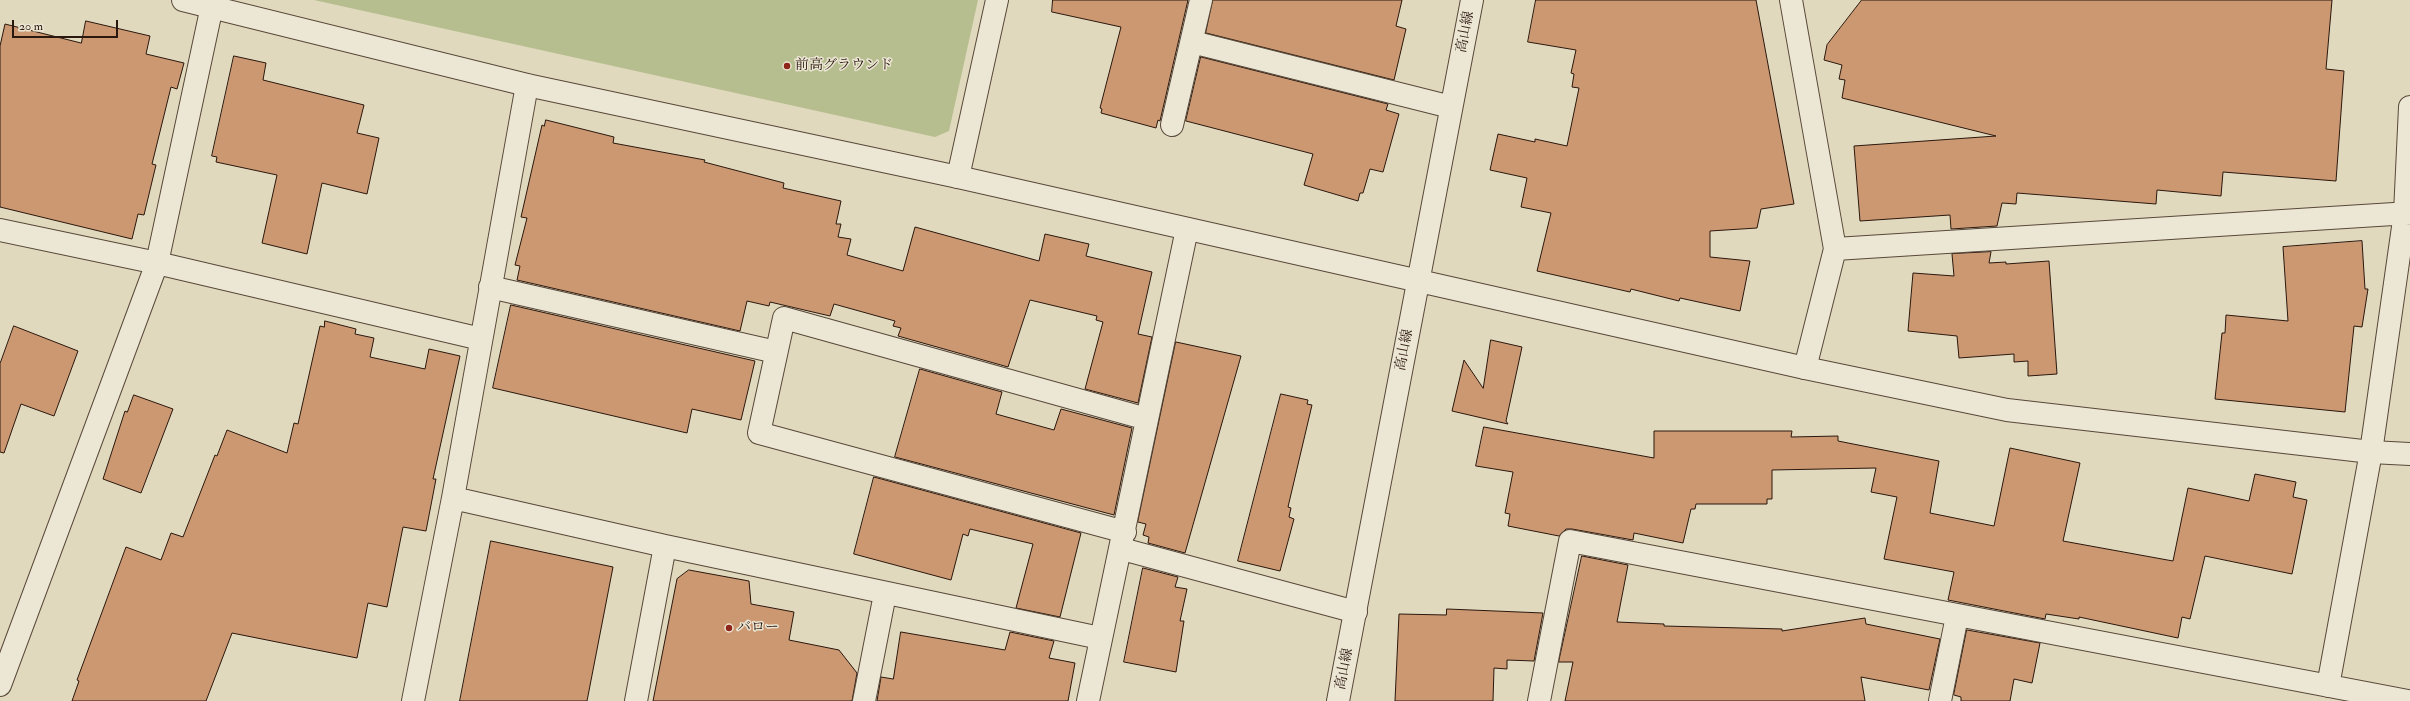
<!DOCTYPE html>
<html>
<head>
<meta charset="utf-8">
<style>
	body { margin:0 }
	#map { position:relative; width:2410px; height:701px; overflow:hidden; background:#e1d9bd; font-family:"IM FELL Double Pica",serif }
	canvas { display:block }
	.scale { position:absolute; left:12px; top:20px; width:106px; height:18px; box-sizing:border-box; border:2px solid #2a170d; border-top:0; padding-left:5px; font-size:12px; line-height:14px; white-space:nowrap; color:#2a170d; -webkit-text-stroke:3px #ece6d4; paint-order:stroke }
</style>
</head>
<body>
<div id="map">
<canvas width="2410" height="701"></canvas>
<div class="scale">20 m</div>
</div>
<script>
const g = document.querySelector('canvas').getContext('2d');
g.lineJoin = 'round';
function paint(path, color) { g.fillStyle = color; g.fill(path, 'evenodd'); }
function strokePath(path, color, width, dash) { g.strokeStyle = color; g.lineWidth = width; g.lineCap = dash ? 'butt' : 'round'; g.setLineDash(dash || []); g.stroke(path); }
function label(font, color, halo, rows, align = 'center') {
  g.font = font + ' "IM FELL Double Pica","Noto Serif JP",serif'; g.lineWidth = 3; g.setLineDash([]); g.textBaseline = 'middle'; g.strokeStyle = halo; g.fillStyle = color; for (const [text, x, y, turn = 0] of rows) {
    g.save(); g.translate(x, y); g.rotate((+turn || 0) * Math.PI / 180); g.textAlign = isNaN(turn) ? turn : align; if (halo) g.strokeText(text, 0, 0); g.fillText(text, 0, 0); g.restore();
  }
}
paint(new Path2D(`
	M314 0H978L949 131 935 137Z`), '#b6be8f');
const building = new Path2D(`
	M1053 0H1188L1160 121 1158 120 1156 128 1101 113 1102 109 1100 108 1121 27 1052 12Z
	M1213 0H1402L1396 26 1406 29 1394 80 1206 33Z
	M1536 0H1756L1794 204 1761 209 1757 228 1710 231V257L1750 261 1740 311 1680 298 1679 301 1631 289 1630 292 1537 271 1551 213 1521 207 1527 178 1490 170 1498 134 1535 142V139L1567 146 1579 88 1572 87 1574 74 1571 73 1576 50 1528 42Z
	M1862 0H2332L2326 69 2344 71 2336 181 2223 172 2221 196 2157 190 2156 204 2017 193 2016 204 2002 203 1997 226 1951 229 1950 215 1860 221 1854 146 1996 136 1842 98 1845 80 1839 79 1842 65 1824 60 1827 45Z
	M86 21 150 36 146 54 184 63 177 89 171 87 152 164 156 165 144 215 138 214 132 239 0 207V46L5 24 81 43Z
	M234 56 266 63 263 80 364 105 357 133 379 138 367 194 322 183 307 254 262 243 277 175 216 162 217 157 212 156Z
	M1201 57 1388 104 1386 110 1399 114 1383 172 1370 169 1363 193H1360L1358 201 1304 185 1313 154 1186 121Z
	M546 120 614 137 613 143 705 160 704 162 784 183 783 188 841 201 836 224H841L838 237 851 239 847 255 903 271 915 227 1039 261 1045 234 1089 244 1086 256 1152 272 1138 334 1152 337 1138 403 1085 389 1103 322 1096 320 1097 316 1030 300 1008 367 898 336 901 328 893 326 895 321 834 304 830 316 770 302 769 306 747 301 740 331 517 280 520 266 515 265 527 218 521 217 542 125 544 126Z
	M2362 241 2365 289H2368L2362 327 2354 326 2345 412 2215 399 2222 333H2225L2226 315 2288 321 2283 247Z
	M1991 252 1989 263 2006 262V264L2049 261 2057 374 2028 376V361L2014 362V354L1959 358 1957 336 1908 331 1913 273 1954 276 1952 254Z
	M511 305 755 361 741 420 692 409 687 433 493 388Z
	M325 321 356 329 355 334 374 338 370 357 425 369 429 349 460 356 433 479H436L426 531 403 527 387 607 368 603 357 658 232 633 206 701H72L79 681 77 680 126 547 161 560 171 533 183 537 215 455 217 456 227 430 287 453 294 423 298 424 320 326 324 327Z
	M14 326 78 351 54 416 21 404 4 453 0 452V364Z
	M1491 340 1522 347 1506 421 1508 424 1452 411 1464 360 1483 388Z
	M1176 342 1241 356 1185 553 1148 543 1149 537 1143 535 1146 524 1138 522Z
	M920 369 1002 392 996 414 1054 430 1061 409 1132 428 1114 515 895 457Z
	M1281 394 1308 400 1307 404 1312 405 1288 507 1291 508 1289 517 1294 519 1280 571 1238 561Z
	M134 395 173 409 141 493 103 479 125 411 127 412Z
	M1484 427 1654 458V431H1792L1791 437 1838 436V441L1939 461 1930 513 1994 526 2010 448 2080 463 2063 541 2173 561 2188 488 2249 501 2255 474 2296 482 2293 497 2307 500 2292 574 2205 556 2190 619 2182 617 2178 638 2079 617V619L2046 614 2045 619 1948 600 1954 572 1884 559 1897 497 1871 492 1876 468 1772 470V499H1767V504H1696L1695 509H1691L1683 543 1634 533 1633 540 1572 529H1566L1559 536 1508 526 1510 514 1505 513 1513 472 1476 466Z
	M874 477 1081 533 1060 617 1016 608 1033 544 970 529 968 536 963 534 951 580 854 554Z
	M491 541 613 567 587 701H460Z
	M1582 556 1628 565 1617 622 1664 624V626L1782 629V631L1865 618 1866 624 1940 639 1929 690 1861 677 1865 701H1565L1573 662H1559Z
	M1143 568 1178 577 1175 587 1187 589 1180 621H1184L1176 672 1124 662Z
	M689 570 749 581 751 604 794 612 789 640 839 650 857 673 852 701H653L677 579Z
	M1447 609 1543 613 1534 661 1507 660V669L1494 668 1493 701H1395L1399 614 1446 615Z
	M1967 630 2040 643 2032 683 2014 679 2010 701H1961V697L1954 695Z
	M901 632 1005 650 1010 632 1054 641 1049 658 1075 663 1068 701H877L881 677 893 679Z`);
paint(building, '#cb9872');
strokePath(building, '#2a170d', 1);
const minor = new Path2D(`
	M1791 0 1835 249
	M1192 42 1451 107
	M1172 125 1201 0
	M958 177 997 0
	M0 230 157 263 481 339
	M490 287 776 352
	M1805 368 1835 249 2410 213
	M453 498 665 546 1100 638
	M1125 532 759 433 784 318 1147 419
	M1122 549 1356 612
	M0 685 157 263 212 6
	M2328 686 2371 452 2405 213 2410 107
	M413 701 453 498 527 85
	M636 701 665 546
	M864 701 885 594
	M1088 701 1187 229
	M1539 701 1570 541 2408 701
	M1940 701 1957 616`);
const tertiary = new Path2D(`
	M183 0 527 85 958 177 1805 368 2007 410 2371 452 2410 454
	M1338 701 1472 0`);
strokePath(minor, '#584839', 24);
strokePath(tertiary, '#584839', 24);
strokePath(minor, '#ece6d4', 22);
strokePath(tertiary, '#ece6d4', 22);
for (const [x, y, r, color] of [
	[787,66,4,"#8f2418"],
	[729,628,4,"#8f2418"]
]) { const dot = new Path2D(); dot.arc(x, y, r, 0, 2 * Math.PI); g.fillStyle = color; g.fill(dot); strokePath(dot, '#ece6d4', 1.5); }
label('14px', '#2a170d', '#ece6d4', [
	["高山線",1466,32,-79],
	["高山線",1405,350,-79],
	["高山線",1345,669,-79]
]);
label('14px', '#2a170d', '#ece6d4', [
	["前高グラウンド",795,66],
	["バロー",737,628]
], 'left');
</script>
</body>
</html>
